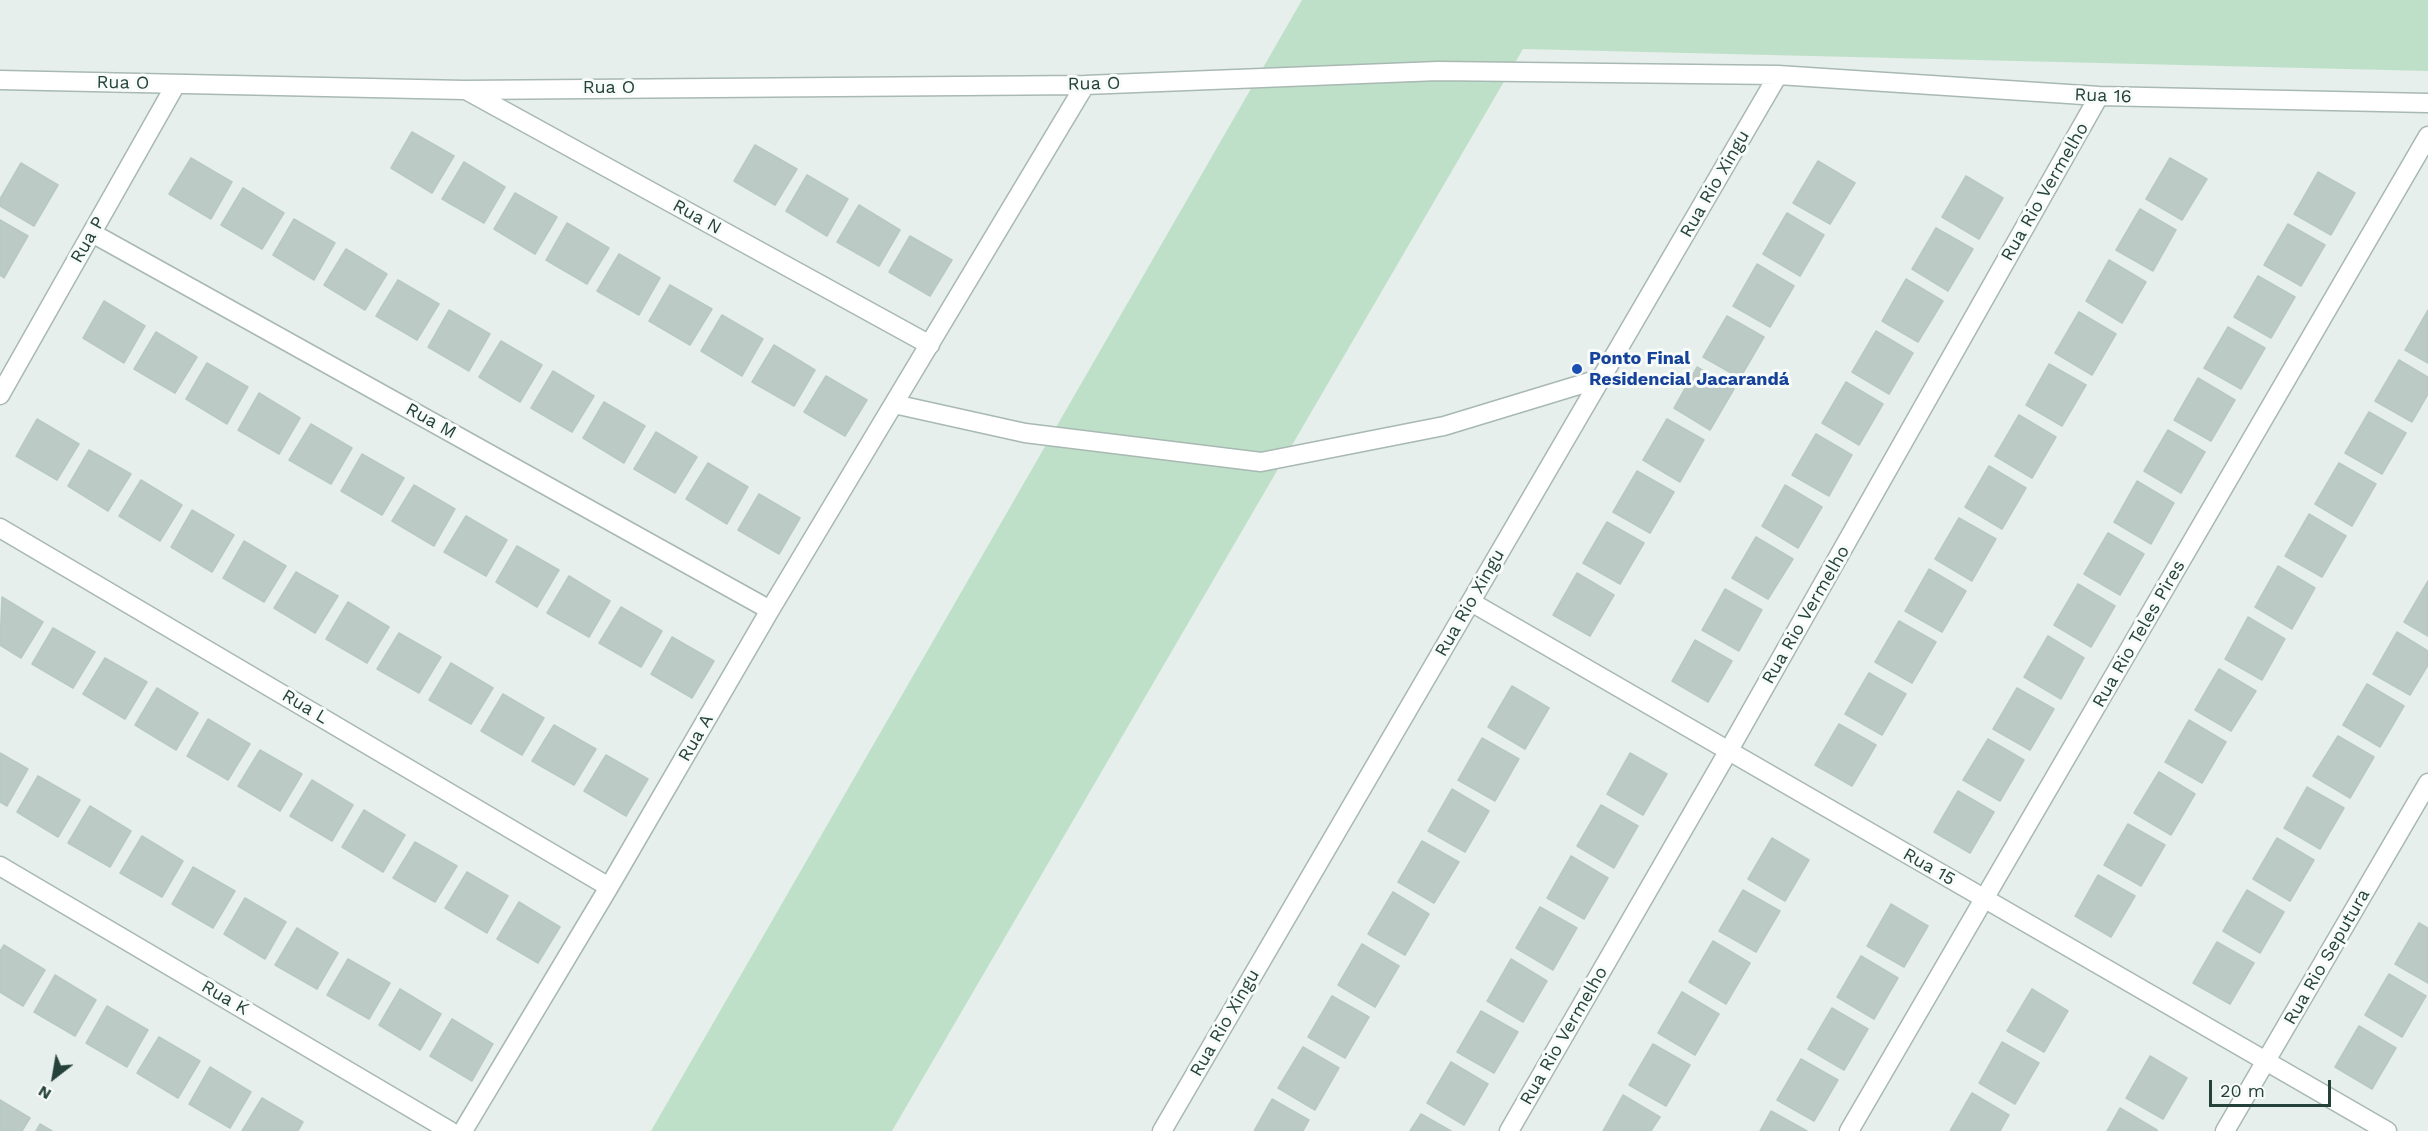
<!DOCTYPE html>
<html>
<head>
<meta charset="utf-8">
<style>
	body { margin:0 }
	#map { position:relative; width:2428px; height:1131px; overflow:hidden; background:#e6efeb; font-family:"Work Sans",sans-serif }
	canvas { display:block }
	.north { position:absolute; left:24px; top:1047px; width:60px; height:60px; -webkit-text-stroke:4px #f7fbf9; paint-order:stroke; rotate:211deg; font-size:16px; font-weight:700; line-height:24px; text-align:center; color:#24423a }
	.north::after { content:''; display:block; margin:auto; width:21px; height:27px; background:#24423a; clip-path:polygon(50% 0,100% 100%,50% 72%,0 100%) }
	.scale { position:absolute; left:2209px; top:1080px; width:122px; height:27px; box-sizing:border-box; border:3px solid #24423a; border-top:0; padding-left:8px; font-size:18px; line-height:21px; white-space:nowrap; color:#24423a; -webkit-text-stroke:4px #f7fbf9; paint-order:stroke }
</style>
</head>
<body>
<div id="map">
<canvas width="2428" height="1131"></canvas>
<div class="north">N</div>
<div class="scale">20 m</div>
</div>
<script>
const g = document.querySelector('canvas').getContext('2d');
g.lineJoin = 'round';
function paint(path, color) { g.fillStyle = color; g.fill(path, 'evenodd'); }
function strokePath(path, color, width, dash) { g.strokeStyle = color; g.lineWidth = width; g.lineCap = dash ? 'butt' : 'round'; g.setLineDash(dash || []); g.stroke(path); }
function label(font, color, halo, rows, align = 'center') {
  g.font = font + ' "Work Sans",sans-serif'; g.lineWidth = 6; g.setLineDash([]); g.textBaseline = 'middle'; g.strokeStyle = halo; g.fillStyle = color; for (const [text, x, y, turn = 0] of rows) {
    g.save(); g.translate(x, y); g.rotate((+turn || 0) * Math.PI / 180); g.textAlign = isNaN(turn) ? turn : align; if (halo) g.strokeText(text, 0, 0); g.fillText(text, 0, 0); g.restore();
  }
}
paint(new Path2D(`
	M1302 0H2428V71L1523 49 892 1131H651Z`), '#bfe0c8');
const building = new Path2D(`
	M412 132 454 156 432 193 391 168Z
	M755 145 797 169 775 205 734 181Z
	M191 158 232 182 211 219 169 194Z
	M2170 158 2207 179 2182 220 2146 199Z
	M1818 161 1855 183 1830 224 1793 203Z
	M464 162 505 187 484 223 442 199Z
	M21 163 58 185 34 226 0 206V199Z
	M2318 172 2355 193 2331 235 2294 214Z
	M807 175 848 199 827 236 786 211Z
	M1966 176 2003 198 1979 239 1942 217Z
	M243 188 284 213 262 249 221 225Z
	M515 193 557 217 535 254 494 229Z
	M859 205 900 230 879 266 837 242Z
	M2140 209 2176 230 2153 271 2116 250Z
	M1787 213 1824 235 1800 276 1763 254Z
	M294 219 335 243 314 280 273 255Z
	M0 220 28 236 4 278 0 275Z
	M567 223 609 248 587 284 546 260Z
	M2288 224 2325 245 2301 286 2264 265Z
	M1936 228 1973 249 1948 291 1912 269Z
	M910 236 952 260 930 296 889 272Z
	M346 249 387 274 365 310 324 285Z
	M619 254 660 278 639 315 597 291Z
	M2109 260 2146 282 2122 323 2086 301Z
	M1757 264 1794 286 1770 327 1733 306Z
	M2258 276 2295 297 2271 338 2234 317Z
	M1906 279 1943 301 1918 342 1882 321Z
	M398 280 439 304 417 340 376 316Z
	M670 285 712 309 690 345 649 321Z
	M104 301 145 326 124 363 83 338Z
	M449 310 490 334 469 371 428 347Z
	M2428 310V363L2405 350Z
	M2079 312 2116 334 2092 375 2055 353Z
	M722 315 763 339 742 376 701 351Z
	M1727 316 1764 337 1740 378 1703 357Z
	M2228 327 2265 348 2241 389 2204 368Z
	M1876 331 1913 353 1889 394 1852 372Z
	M156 332 197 357 175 393 134 369Z
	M501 341 542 365 520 402 479 377Z
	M774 345 815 370 794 406 752 382Z
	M2399 360 2428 377V394L2412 422 2375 401Z
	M207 363 248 387 227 424 186 399Z
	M2049 364 2086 385 2062 426 2026 405Z
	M1697 367 1734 389 1710 430 1674 408Z
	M553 371 594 396 572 432 531 408Z
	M826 376 867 400 845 436 804 412Z
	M2198 378 2235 400 2211 441 2174 420Z
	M1846 382 1883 404 1859 445 1822 423Z
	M259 393 300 418 279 454 238 430Z
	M604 402 645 426 624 463 583 438Z
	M2369 412 2406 433 2382 474 2345 453Z
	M2019 415 2056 437 2032 478 1995 456Z
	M37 419 79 444 57 480 16 456Z
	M1667 419 1704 440 1680 482 1643 460Z
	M311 424 352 448 331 484 289 460Z
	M2168 430 2205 452 2181 493 2144 471Z
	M656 432 697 457 675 493 634 469Z
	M1816 434 1852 455 1829 496 1792 475Z
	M89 450 131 474 108 511 68 486Z
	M362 454 404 478 382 515 341 491Z
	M708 463 748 487 727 524 686 499Z
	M2339 463 2376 484 2352 526 2315 504Z
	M1989 466 2026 488 2002 529 1965 507Z
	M1637 471 1674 492 1650 533 1613 512Z
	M141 480 182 505 160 541 119 516Z
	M2137 481 2174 503 2151 544 2114 522Z
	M414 485 455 509 434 546 392 521Z
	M1785 485 1822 507 1798 548 1762 526Z
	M759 494 800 518 779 554 738 530Z
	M192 510 234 535 212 572 171 547Z
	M2309 514 2346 536 2322 577 2285 556Z
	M466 516 507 540 486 576 444 552Z
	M1959 518 1996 539 1972 581 1935 559Z
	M1607 522 1644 543 1620 584 1583 563Z
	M2108 533 2144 554 2120 595 2084 574Z
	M1756 537 1793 559 1768 599 1732 578Z
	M244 541 286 566 264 602 223 578Z
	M517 546 559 570 537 607 496 582Z
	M2278 566 2315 588 2292 629 2255 607Z
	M1929 569 1966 591 1942 632 1905 611Z
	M296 572 338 596 315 633 274 608Z
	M1577 573 1614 595 1590 636 1553 615Z
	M569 576 610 601 589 637 547 613Z
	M2428 581V636L2404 622Z
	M2078 584 2115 606 2091 647 2054 625Z
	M1725 589 1762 610 1739 651 1702 630Z
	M2 597 43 622 21 658 0 645Z
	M348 602 389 627 367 663 326 639Z
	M621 607 662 631 641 667 599 643Z
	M2248 617 2285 639 2262 680 2225 659Z
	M1899 621 1936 642 1912 683 1875 662Z
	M53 628 95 652 73 688 32 664Z
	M2397 632 2428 651V665L2410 695 2373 674Z
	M399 633 441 657 419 693 377 669Z
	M2048 636 2084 658 2061 699 2024 677Z
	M672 637 714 661 692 698 651 674Z
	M1695 640 1732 661 1708 702 1672 681Z
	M105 658 147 682 125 719 83 694Z
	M451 663 493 688 471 724 429 700Z
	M2219 669 2256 691 2231 731 2195 710Z
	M1869 673 1906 694 1882 735 1845 714Z
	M2367 684 2404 706 2380 747 2343 725Z
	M1512 686 1549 708 1525 749 1488 727Z
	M157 688 198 713 176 750 135 725Z
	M2017 688 2054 709 2030 750 1993 729Z
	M503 694 544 718 522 755 481 731Z
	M208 719 250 744 228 780 187 756Z
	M2189 720 2226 742 2202 783 2165 762Z
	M1839 724 1876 745 1852 786 1815 765Z
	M554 725 596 749 574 785 532 761Z
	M2338 736 2374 757 2350 798 2313 776Z
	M1482 738 1519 759 1495 801 1458 780Z
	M1988 739 2024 760 2000 801 1963 780Z
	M260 750 302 774 280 811 238 786Z
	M0 753 28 769 7 806 0 802Z
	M1630 753 1667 774 1643 815 1607 794Z
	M606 755 648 779 626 816 584 791Z
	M2159 772 2195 794 2171 835 2134 813Z
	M38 776 80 800 58 837 17 812Z
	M312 780 353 805 332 841 290 816Z
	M2307 787 2344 808 2320 849 2284 828Z
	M1452 789 1489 811 1465 852 1428 831Z
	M1958 791 1994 812 1970 853 1934 832Z
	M1601 805 1638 826 1614 868 1577 846Z
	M90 806 131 831 110 867 68 843Z
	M364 810 405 835 383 872 342 847Z
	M2128 824 2165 845 2141 886 2104 865Z
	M142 836 183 861 162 897 120 873Z
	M1772 838 1809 860 1785 901 1748 879Z
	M2277 838 2314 860 2290 901 2253 879Z
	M1422 841 1459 862 1434 903 1398 882Z
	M415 842 457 866 435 902 393 878Z
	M1571 856 1608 878 1584 919 1547 898Z
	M193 867 235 891 213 928 172 904Z
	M467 872 508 896 487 933 445 908Z
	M2098 875 2135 896 2111 937 2075 916Z
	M1743 890 1780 911 1756 952 1719 931Z
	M2247 890 2284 912 2260 953 2223 931Z
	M1393 892 1429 914 1405 955 1368 934Z
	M245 898 286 922 265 959 224 934Z
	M519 902 560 927 538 963 497 939Z
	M1891 904 1928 926 1904 967 1867 946Z
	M1540 907 1577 928 1553 970 1516 948Z
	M2419 923 2428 928V983L2395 964Z
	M297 928 338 953 317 989 275 965Z
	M1713 941 1750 963 1726 1004 1689 982Z
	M2217 942 2254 963 2230 1004 2193 983Z
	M1362 944 1399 966 1375 1007 1338 985Z
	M4 945 45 970 23 1006 0 992V951Z
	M1861 956 1898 978 1874 1019 1837 997Z
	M348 959 390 983 369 1019 327 995Z
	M1511 959 1547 981 1523 1022 1487 1001Z
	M2389 974 2426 996 2402 1037 2365 1015Z
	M55 975 96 1000 75 1036 34 1012Z
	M400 989 441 1014 420 1050 379 1025Z
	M2032 989 2068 1011 2044 1052 2007 1031Z
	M1682 992 1719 1014 1695 1055 1658 1033Z
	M1332 996 1369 1017 1345 1058 1308 1037Z
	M107 1006 148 1030 127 1067 86 1043Z
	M1832 1008 1868 1029 1844 1070 1808 1049Z
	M1481 1011 1518 1032 1494 1073 1457 1052Z
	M452 1019 493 1044 472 1081 430 1056Z
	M2359 1026 2396 1048 2372 1089 2335 1067Z
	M159 1037 200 1061 178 1098 137 1073Z
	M2002 1042 2039 1063 2015 1104 1979 1083Z
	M1653 1044 1690 1065 1666 1106 1629 1085Z
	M1303 1047 1339 1068 1315 1110 1278 1088Z
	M2150 1056 2187 1078 2163 1119 2126 1098Z
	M1801 1059 1838 1080 1814 1121 1777 1100Z
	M1451 1062 1488 1084 1464 1125 1427 1103Z
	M210 1067 251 1092 230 1128 189 1104Z
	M1972 1093 2009 1115 2000 1131H1950Z
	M1623 1095 1660 1117 1651 1131H1603Z
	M262 1098 303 1122 298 1131H242Z
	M1272 1099 1309 1120 1303 1131H1254Z
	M0 1100 30 1118 22 1131H0Z
	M2120 1108 2157 1130V1131H2107Z
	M1771 1111 1807 1131H1760Z
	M1421 1114 1451 1131H1410Z
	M40 1124 52 1131H36Z`);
paint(building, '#bbcac4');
strokePath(building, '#b8c9c2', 1.5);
const minor = new Path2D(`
	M0 80 464 90 1085 85 1438 71 1778 75 2099 96 2428 103
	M466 90 930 345
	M92 233 770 610
	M0 395 176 84
	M894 404 1025 433 1261 462 1444 426 1602 378
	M0 528 609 887
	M1471 602 2387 1131
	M0 866 450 1131
	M463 1131 609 887 770 610 1085 85
	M1162 1131 1778 75
	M1509 1131 1729 750 2099 96
	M1849 1131 2428 136
	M2225 1131 2428 783`);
strokePath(minor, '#a8b8b2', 21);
strokePath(minor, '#fff', 18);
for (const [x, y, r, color] of [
	[1577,369,6,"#1a4fb4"]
]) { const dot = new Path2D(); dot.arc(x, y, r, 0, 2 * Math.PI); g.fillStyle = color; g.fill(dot); strokePath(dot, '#f7fbf9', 2); }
label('18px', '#24423a', '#f7fbf9', [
	["Rua O",123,83,1],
	["Rua O",1094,84,-1],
	["Rua O",609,88],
	["Rua 16",2103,96,2],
	["Rua Rio Xingu",1715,184,-60],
	["Rua Rio Vermelho",2045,192,-60],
	["Rua N",697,217,29],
	["Rua P",88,240,-60],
	["Rua M",431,421,29],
	["Rua Rio Xingu",1470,603,-60],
	["Rua Rio Vermelho",1806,615,-60],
	["Rua Rio Teles Pires",2139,634,-60],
	["Rua L",305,707,31],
	["Rua A",696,738,-60],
	["Rua 15",1929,867,30],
	["Rua Rio Seputura",2327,957,-60],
	["Rua K",225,998,30],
	["Rua Rio Xingu",1225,1023,-60],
	["Rua Rio Vermelho",1564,1036,-60]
]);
label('bold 18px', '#164399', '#f7fbf9', [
	["Ponto Final",1589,359],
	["Residencial Jacarandá",1589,380]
], 'left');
</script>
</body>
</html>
